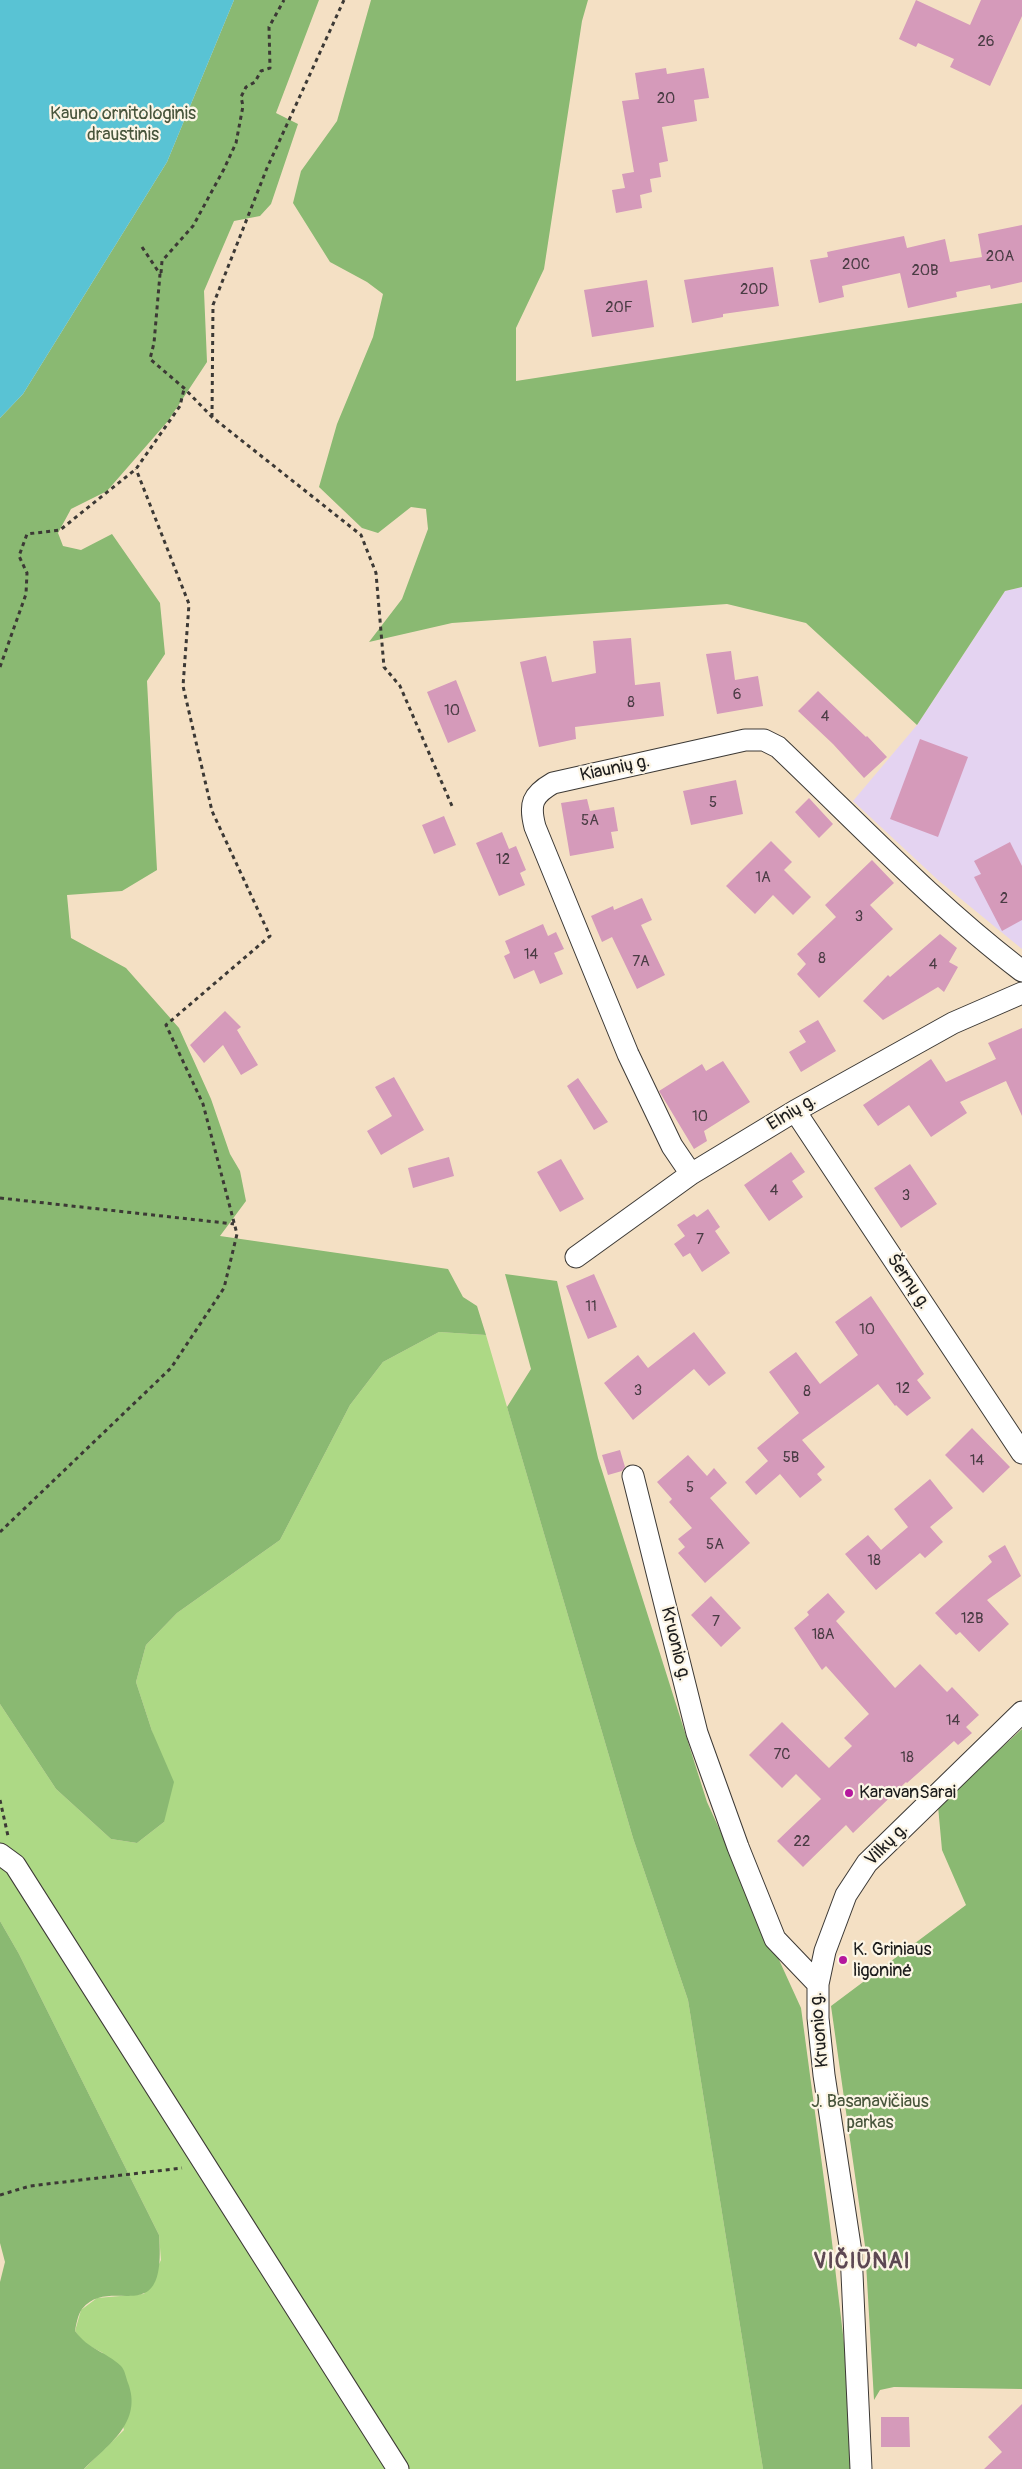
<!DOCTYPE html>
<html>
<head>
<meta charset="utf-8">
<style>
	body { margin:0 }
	canvas { display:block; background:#f4e0c4 }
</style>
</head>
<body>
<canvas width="1022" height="2469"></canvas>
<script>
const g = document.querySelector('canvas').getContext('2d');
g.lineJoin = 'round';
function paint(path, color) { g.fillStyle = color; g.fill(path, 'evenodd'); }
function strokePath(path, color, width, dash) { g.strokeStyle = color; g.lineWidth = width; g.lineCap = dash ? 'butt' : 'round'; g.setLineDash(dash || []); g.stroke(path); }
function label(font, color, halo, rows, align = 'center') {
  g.font = font + ' Pangolin,sans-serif'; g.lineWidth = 4.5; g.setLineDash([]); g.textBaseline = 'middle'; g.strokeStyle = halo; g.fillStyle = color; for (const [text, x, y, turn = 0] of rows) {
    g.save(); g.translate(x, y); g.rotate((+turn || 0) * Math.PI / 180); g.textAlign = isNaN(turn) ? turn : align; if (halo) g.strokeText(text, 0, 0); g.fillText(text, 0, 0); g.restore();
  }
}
paint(new Path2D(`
	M1022 587V949L939 881 853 801 917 725 1005 591Z`), '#e4d3f1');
paint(new Path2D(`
	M439 1332 486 1335 633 1838 688 2000 763 2469H84L124 2430 103 2353 84 2343 75 2331 81 2310 97 2298 144 2294 161 2260 159 2235 19 1954 0 1921V1704L56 1789 111 1839 137 1843 164 1822 152 1731 136 1682 146 1645 177 1613 280 1540 350 1405 383 1362Z`), '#add985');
paint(new Path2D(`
	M234 0H319L276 113 298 124 271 204 260 216 234 221 204 291 207 362 168 421 107 491 71 509 58 533 63 546 81 550 112 534 160 603 165 654 147 681 157 870 122 891 67 895 71 938 126 968 179 1028 211 1099 230 1154 240 1171 246 1201 220 1236 448 1269 463 1297 477 1306 486 1335 439 1332 383 1362 350 1405 280 1540 177 1613 146 1645 136 1682 152 1731 174 1782 164 1822 137 1843 111 1839 56 1789 0 1704V418L23 394 167 162Z
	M371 0H588L582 21 544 269 516 328V381L1022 303V587L1005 591 917 725 806 623 727 604 452 623 369 642 402 599 428 529 426 509 411 507 378 533 362 528 319 487 337 424 373 337 383 294 367 282 330 262 293 203 301 171 337 121Z
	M505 1274 557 1281 598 1458 707 1802 801 2008 829 2217 849 2385 854 2469H763L688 2000 633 1838 507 1407 531 1369Z
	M1022 1729V2389L894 2387 880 2390 874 2400 865 2246 831 2006 966 1905 942 1850 938 1806Z
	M0 1921 19 1954 159 2235C167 2334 111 2273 82 2309 78 2314 76 2325 75 2331 89 2350 105 2351 121 2366 125 2370 126 2378 128 2383 143 2422 108 2445 84 2469H0V2282L5 2262 0 2243Z`), '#8ab972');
paint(new Path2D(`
	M0 0H234L167 162 23 394 0 418Z`), '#59c3d4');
paint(new Path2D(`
	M916 0 970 25 981 0H1022V16L990 86 950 67 954 59 918 43 916 47 899 39Z
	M666 68 667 74 704 68 709 98 694 100 697 121 662 127 668 161 659 163 661 177 650 179 652 192 640 195 642 208 616 213 612 190 625 188 622 174 634 172 622 101 639 99 635 73Z
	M1022 225V282L991 289 990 285 956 292 957 297 908 308 900 273 842 286 844 297 819 303 810 260 828 257 827 252 904 236 907 248 945 239 950 262 982 257 978 234Z
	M773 267 779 306 723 314V317L692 323 684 280Z
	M647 280 654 327 592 337 584 290Z
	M631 638 635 685 660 682 664 716 575 727 576 739 539 747 520 662 546 656 552 682 596 673 593 641Z
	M731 651 735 680 758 676 763 706 717 714 706 654Z
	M456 680 476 731 448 743 427 692Z
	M818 691 866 737 867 736 887 757 864 778 833 744 798 711Z
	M920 739 968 757 938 837 890 819Z
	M736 780 743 814 691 825 683 791Z
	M809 798 833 824 819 838 795 812Z
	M587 799 590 811 614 807 618 831 611 832 614 848 570 856 561 803Z
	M444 816 456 845 434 854 422 825Z
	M502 832 509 849 516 846 526 870 520 873 525 885 499 896 476 843Z
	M771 841 792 862 784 870 811 897 793 915 773 895 755 914 726 886Z
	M1010 842 1022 866V920L1002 931 974 877 981 874 974 861Z
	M872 860 894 883 870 905 893 929 819 998 797 974 806 964 797 954 836 917 825 905Z
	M642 898 652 920 641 925 665 975 637 989 612 937 602 942 591 916 613 906 614 910Z
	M543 924 548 936 556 932 564 949 554 953 563 974 540 984 534 970 514 979 504 956 510 953 505 941Z
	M940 934 957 948 949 962 958 967 944 992 938 987 883 1020 863 1001 888 975 890 977Z
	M225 1011 241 1027 237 1030 258 1065 241 1075 223 1045 204 1063 190 1045Z
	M818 1020 836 1051 801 1072 789 1052 806 1042 799 1031Z
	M1022 1028V1116L1006 1081 960 1102 967 1113 931 1137 909 1105 878 1126 863 1105 931 1059 946 1082 996 1059 988 1043Z
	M723 1061 750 1102 704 1131 707 1141 694 1149 659 1091 702 1064 706 1071Z
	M394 1077 424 1130 381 1155 367 1131 392 1116 375 1087Z
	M578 1078 608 1122 594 1130 567 1086Z
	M791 1152 805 1172 792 1181 803 1197 769 1221 744 1185Z
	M449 1157 454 1176 413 1188 408 1168Z
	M561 1159 584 1199 560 1212 537 1172Z
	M910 1164 937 1204 901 1228 874 1188Z
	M708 1209 720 1227 715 1231 730 1253 702 1272 690 1253 683 1257 674 1244 685 1236 677 1225 694 1214 697 1217Z
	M594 1274 617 1327 588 1339 566 1286Z
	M871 1296 924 1374 917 1380 931 1398 907 1416 896 1405 895 1406 878 1384 802 1440 825 1467 817 1474 822 1480 800 1498 780 1474 756 1495 745 1482 768 1461 757 1448 799 1413 769 1372 796 1352 820 1384 858 1355 835 1322Z
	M694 1332 726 1373 709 1386 694 1369 633 1420 604 1383 638 1355 648 1368Z
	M972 1428 1010 1467 983 1493 945 1455Z
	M620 1450 625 1467 622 1471 608 1475 602 1455Z
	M688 1455 707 1476 714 1468 727 1483 710 1498 750 1543 705 1583 678 1553 685 1547 678 1539 692 1528 669 1502 672 1499 657 1482Z
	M930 1479 953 1508 930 1527 943 1542 925 1558 920 1553 876 1590 845 1554 868 1535 881 1550 908 1527 894 1509Z
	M1005 1545 1021 1576 987 1600 1009 1624 979 1652 960 1632 956 1635 935 1613 992 1562 988 1556Z
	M828 1593 845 1612 836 1621 895 1688 920 1664 947 1692 952 1687 979 1715 966 1727 972 1733 958 1745 954 1741 907 1783 906 1782 853 1833 846 1825 803 1867 777 1841 821 1799 796 1774 782 1788 749 1755 782 1722 829 1768 852 1746 844 1738 869 1714 826 1666 822 1670 794 1628 809 1615 807 1612Z
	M711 1596 741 1628 721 1647 691 1615Z
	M1022 2404V2469H984L1002 2452 988 2437Z
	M881 2417H909L910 2447H881Z`), '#d59aba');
const minor = new Path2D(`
	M795 1111 1022 1453
	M691 1174 672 1146 628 1054 535 827C529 804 532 795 553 783L745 740H764L778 747C858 823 934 904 1022 971
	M576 1257 691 1174 795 1111 953 1023 1022 993
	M633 1476 697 1733 738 1847 775 1939 818 1984
	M0 1854 15 1865 398 2469
	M861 2469 851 2252 824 2075 818 2018V1984L825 1951 846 1895 867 1863 1022 1712`);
strokePath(minor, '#3c3935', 23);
strokePath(new Path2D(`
	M142 247 160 274 154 343 150 359 184 388 212 417 361 535 376 573 384 667 400 686 452 806
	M161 273 162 261 193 226 224 169 236 143 243 106 241 97 246 87 255 82 261 71 270 68 269 27 284 0
	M212 417 213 305 267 168 344 0
	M0 667 26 594 27 573 19 556 27 534 60 530 136 469 180 406 184 389
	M0 1198 234 1224
	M0 1532 171 1368 224 1288 237 1234 203 1104 166 1025 270 936 212 811 183 686 189 604 136 469
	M0 1800 8 1836
	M0 2195 30 2186 182 2168`), '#3c3935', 3, [4, 4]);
strokePath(minor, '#fff', 21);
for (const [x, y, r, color] of [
	[849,1793,5,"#b5179e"],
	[843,1960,5,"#b5179e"]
]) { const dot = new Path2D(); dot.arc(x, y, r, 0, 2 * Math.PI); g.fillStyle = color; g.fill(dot); strokePath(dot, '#fcf5e5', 2); }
label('15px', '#4a3c44', null, [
	["26",986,42],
	["20",666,99],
	["20A",1000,257],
	["20C",856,265],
	["20B",925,271],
	["20D",754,290],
	["20F",619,308],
	["6",737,695],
	["8",631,703],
	["10",452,711],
	["4",825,717],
	["5",713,803],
	["5A",590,821],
	["12",503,860],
	["1A",763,878],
	["2",1004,899],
	["3",859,917],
	["14",531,955],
	["8",822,959],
	["7A",641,962],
	["4",933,965],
	["10",700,1117],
	["4",774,1191],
	["3",906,1196],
	["7",700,1240],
	["11",591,1307],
	["10",867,1330],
	["12",903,1389],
	["3",638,1391],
	["8",807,1392],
	["5B",791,1458],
	["14",977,1461],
	["5",690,1488],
	["5A",715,1545],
	["18",874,1561],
	["12B",972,1619],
	["7",716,1622],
	["18A",823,1635],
	["14",953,1721],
	["7C",782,1755],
	["18",907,1758],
	["22",802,1842]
]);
label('18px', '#48553c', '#fcf5e5', [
	["Kauno ornitologinis",123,114],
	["draustinis",123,135],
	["J. Basanavičiaus",870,2102],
	["parkas",870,2123]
]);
label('18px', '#1c1c1c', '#fcf5e5', [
	["Kiaunių g.",615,769,-12],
	["Elnių g.",792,1113,-31],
	["Šernų g.",908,1282,56],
	["Kruonio g.",675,1644,76],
	["Vilkų g.",887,1845,-45],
	["Kruonio g.",820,2030,-95]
]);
label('18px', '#1c1c1c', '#fcf5e5', [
	["KaravanSarai",859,1793],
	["K. Griniaus",853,1950],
	["ligoninė",853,1971]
], 'left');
g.letterSpacing = '1px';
label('bold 22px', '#5d4853', '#fcf5e5', [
	["VIČIŪNAI",862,2262]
]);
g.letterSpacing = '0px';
</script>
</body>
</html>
